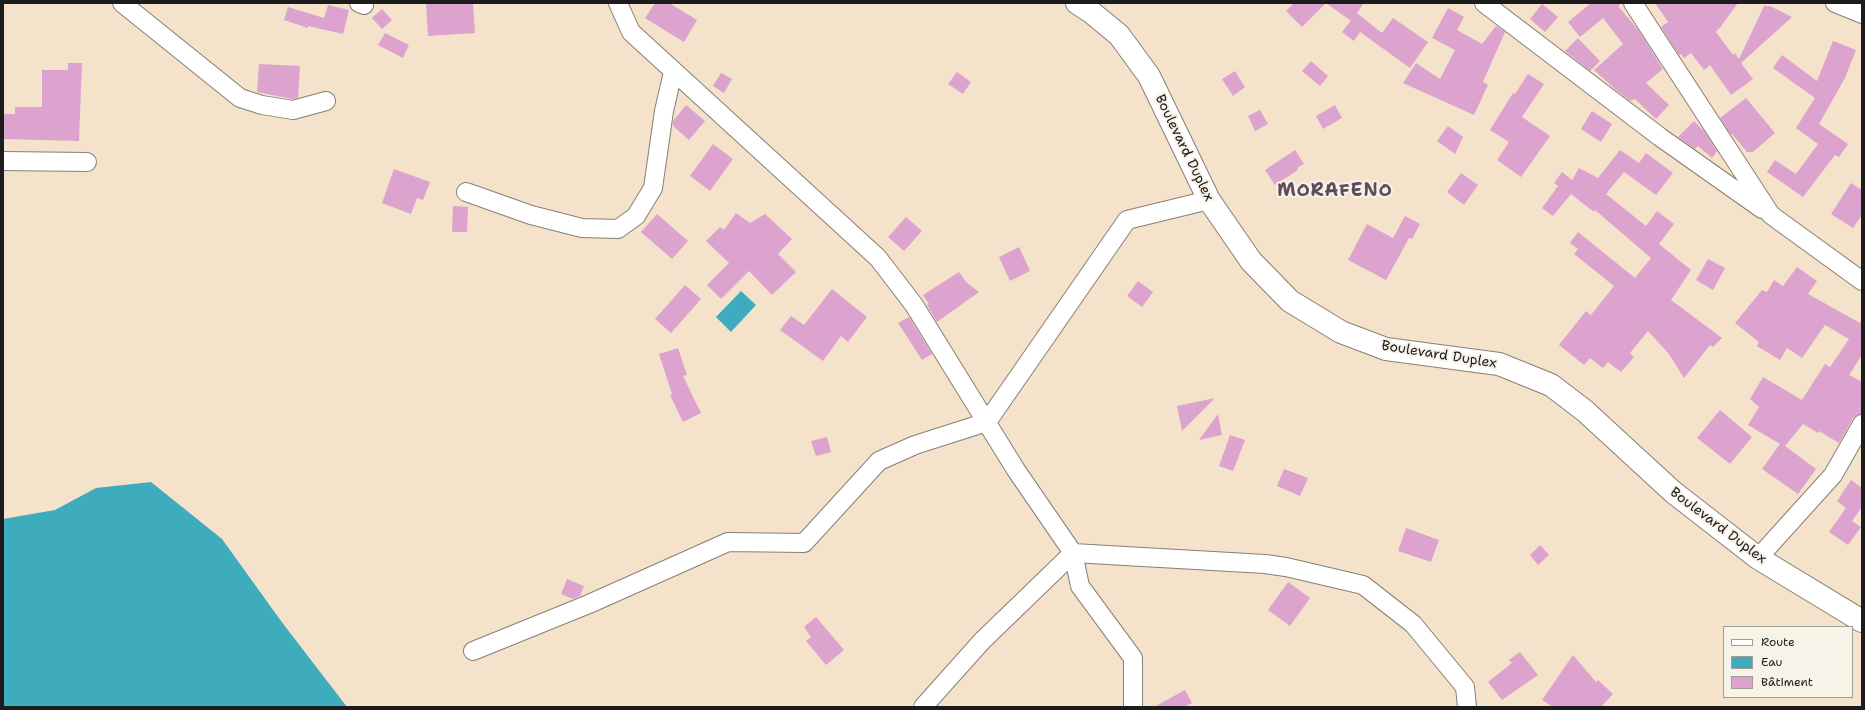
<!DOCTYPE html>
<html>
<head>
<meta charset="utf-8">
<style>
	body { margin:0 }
	#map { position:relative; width:1865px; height:710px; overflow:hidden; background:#f5e2cb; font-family:"Shantell Sans",sans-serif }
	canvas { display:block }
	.frame { position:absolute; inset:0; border:4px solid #1c1c1c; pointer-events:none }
	.legend { position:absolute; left:1723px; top:626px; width:130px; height:72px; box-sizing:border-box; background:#f7f3e8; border:1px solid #9f9d96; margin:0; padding:5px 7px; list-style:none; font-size:12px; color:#1c1c1c }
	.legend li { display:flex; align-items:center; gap:8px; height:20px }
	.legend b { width:20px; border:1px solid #9f9d96 }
</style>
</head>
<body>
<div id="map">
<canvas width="1865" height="710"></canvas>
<div class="frame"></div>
<ul class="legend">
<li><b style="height:5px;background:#fff"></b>Route</li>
<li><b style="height:11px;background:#3facbe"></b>Eau</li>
<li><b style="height:11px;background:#dba3ce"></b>Bâtiment</li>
</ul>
</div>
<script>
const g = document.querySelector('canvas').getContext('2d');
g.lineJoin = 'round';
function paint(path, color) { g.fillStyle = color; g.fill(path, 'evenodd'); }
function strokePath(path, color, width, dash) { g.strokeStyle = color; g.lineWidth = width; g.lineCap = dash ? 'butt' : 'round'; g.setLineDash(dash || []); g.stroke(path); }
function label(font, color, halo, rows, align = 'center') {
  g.font = font + ' "Shantell Sans",sans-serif'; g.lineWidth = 4; g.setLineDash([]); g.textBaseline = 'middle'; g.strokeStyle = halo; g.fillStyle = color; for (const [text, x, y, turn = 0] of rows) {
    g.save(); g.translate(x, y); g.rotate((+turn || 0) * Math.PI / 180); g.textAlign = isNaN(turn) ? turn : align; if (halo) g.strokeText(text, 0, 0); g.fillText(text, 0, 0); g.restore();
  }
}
paint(new Path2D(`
	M741 291 756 305 731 332 716 317Z
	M151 482 222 539 281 621 347 707H3V519L55 510 96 488Z`), '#3facbe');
paint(new Path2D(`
	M426 3H473L475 33 428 36Z
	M655 3H669L697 20 684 42 645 18Z
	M1294 3H1364L1351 21 1326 3 1302 27 1286 11Z
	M1591 3H1622L1618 6 1639 31 1663 69 1646 83 1669 105 1656 119 1635 99 1630 101 1616 90 1594 70 1623 44 1603 18 1580 37 1568 22Z
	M1655 3H1738L1719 29 1717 27 1718 30 1716 32 1733 55 1735 53 1739 59 1764 6H1770L1792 17 1741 63 1753 79 1731 95 1710 65 1704 70 1691 53 1684 58 1681 54 1679 55 1661 27 1668 22Z
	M1542 4 1558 17 1545 32 1530 19Z
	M328 5 349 10 343 34 308 26V28L284 20 288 7 324 18Z
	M1448 8 1464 17 1457 30 1482 44 1496 26 1505 32 1483 82 1488 85 1474 115 1403 83 1416 63 1440 79 1455 50 1432 38Z
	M382 9 392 20 382 29 372 18Z
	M1357 13 1382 33 1393 18 1428 42 1410 68 1360 32 1354 41 1342 32Z
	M385 33 409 45 403 58 378 45Z
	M1578 38 1600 61 1590 71 1565 51Z
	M1833 41 1856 50 1845 78 1819 124 1848 144 1839 157 1835 155 1803 197 1767 172 1775 160 1796 174 1818 144 1796 128 1815 98 1773 68 1782 55 1817 81Z
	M1311 61 1328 76 1320 86 1302 71Z
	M68 63H82L79 141 3 139V114H15V107H42V70H68Z
	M259 64 300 66 298 98 292 99 257 92Z
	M1235 71 1245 87 1233 96 1222 79Z
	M957 72 971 82 963 94 948 84Z
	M721 73 732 79 724 93 713 86Z
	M1528 74 1544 84 1522 117 1550 136 1521 177 1497 160 1509 142 1490 130 1513 93 1515 94Z
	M1746 98 1775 133 1753 152H1747L1732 134 1731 135 1720 118Z
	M686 105 705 121 689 140 673 126V121Z
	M1335 105 1342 118 1323 129 1316 116Z
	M1260 110 1268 124 1255 131 1248 116Z
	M1592 111 1612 124 1601 142 1581 129Z
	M1694 121 1704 131 1717 151 1712 158 1698 146 1695 149 1678 137Z
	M1448 126 1463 137 1455 154 1437 141Z
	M713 144 733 159 710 191 690 176Z
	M1295 150 1304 164 1297 168 1298 170 1275 185 1265 170Z
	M1620 150 1639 163 1646 153 1673 173 1656 195 1624 172 1606 194 1646 226 1657 211 1674 224 1659 244 1691 270 1671 300 1722 338 1713 347 1710 345 1684 378 1669 354 1648 331 1630 353 1634 357 1621 372 1608 362 1603 368 1590 358 1584 365 1559 345 1586 311 1591 315 1614 286 1574 254 1578 249 1570 243 1578 232 1635 278 1651 258 1595 210 1594 212 1571 194 1553 216 1542 208 1558 186 1554 183 1562 172 1572 180 1579 168 1598 178Z
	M394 169 430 182 423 200 417 198 411 214 382 203Z
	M1461 173 1478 185 1464 205 1447 192Z
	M1851 183 1862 190V215L1853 228 1831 214Z
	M453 206 468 207 467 232H452Z
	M736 213 750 223 765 214 792 239 778 254 796 272 772 295 749 271 721 299 707 285 729 263 706 241 720 227 724 230Z
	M657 214 688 241 672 259 641 232Z
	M1405 216 1420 224 1412 239 1409 238 1386 280 1348 260 1367 224 1393 238Z
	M906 217 922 231 904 251 888 237Z
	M1019 247 1030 271 1010 281 999 257Z
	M1708 259 1725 268 1713 290 1696 280Z
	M1797 267 1817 281 1808 294 1860 323 1862 319V355L1849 375 1862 382V414L1857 415 1853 418 1839 443 1819 431 1818 433 1803 424 1785 446 1816 469 1798 494 1762 469 1780 444 1748 425 1759 407 1750 399 1763 377 1802 400 1825 364 1830 367 1849 339 1825 325 1802 358 1787 348 1780 360 1757 346 1759 342 1735 323 1762 290 1767 292 1774 280 1783 286Z
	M959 272 966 282 979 292 937 322 927 305 929 304 923 295Z
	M1138 281 1153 292 1142 307 1127 296Z
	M685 285 701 299 671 333 655 319Z
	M832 289 867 317 848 342 841 336 823 361 780 330 791 316 804 325Z
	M909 317 932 354 922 360 898 323Z
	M678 348 687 375 683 376 701 413 683 422 670 395 672 394 659 354Z
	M1215 398 1182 431 1177 406Z
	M1720 410 1752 437 1730 464 1697 438Z
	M1218 414 1222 435 1199 440Z
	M1230 435 1245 440 1233 471 1219 466Z
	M827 437 831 452 816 456 811 441Z
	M1284 469 1308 478 1300 496 1277 486Z
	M1851 480 1861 487 1862 485V507L1852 521 1861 527 1848 545 1829 532 1846 508 1837 501Z
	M1406 528 1439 540 1431 562 1398 551Z
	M1540 545 1549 555 1538 565 1530 555Z
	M567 579 584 586 580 596 573 599 561 594Z
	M1288 582 1310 598 1290 626 1268 610Z
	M816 617 844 650 826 665 806 641 811 637 804 627Z
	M1520 652 1538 675 1502 700 1488 682 1512 663 1509 660Z
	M1573 655 1596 682 1598 680 1613 694 1601 707H1553L1542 700Z
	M1185 690 1192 703 1184 707H1154Z`), '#dba3ce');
const minor = new Path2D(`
	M122 3 240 98 262 105 293 110 326 101
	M359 3 364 5
	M618 3 631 32 878 258 914 305 1016 470 1073 553 1265 564 1286 567 1363 585 1413 624 1465 687 1467 707
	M1484 3 1660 137 1762 209
	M1633 3 1771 215 1862 281
	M1835 3 1862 14
	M3 161 87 162
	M466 192 531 215 582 228 618 229 636 216 653 188 664 111 673 72
	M1073 553 1080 586 1133 658V707
	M1758 558 1833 475 1862 424
	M473 651 589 604 728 542 804 543 879 461 915 445 987 422 1127 220 1209 200
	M923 707 982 641 1073 553`);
const tertiary = new Path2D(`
	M1077 3 1091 12 1119 35 1149 76 1209 200 1251 261 1290 301 1341 332 1386 349 1499 364 1551 385 1585 411 1673 492 1758 558 1862 621`);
strokePath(minor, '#887f74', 20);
strokePath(tertiary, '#887f74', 24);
strokePath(minor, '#fff', 18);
strokePath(tertiary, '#fff', 22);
label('14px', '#1c1c1c', '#f7f3e8', [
	["Boulevard Duplex",1184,148,64],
	["Boulevard Duplex",1439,355,9],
	["Boulevard Duplex",1718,526,37]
]);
g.letterSpacing = '1px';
label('bold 18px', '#5f4b5a', '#f7f3e8', [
	["MORAFENO",1335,191]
]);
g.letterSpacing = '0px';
</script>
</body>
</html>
